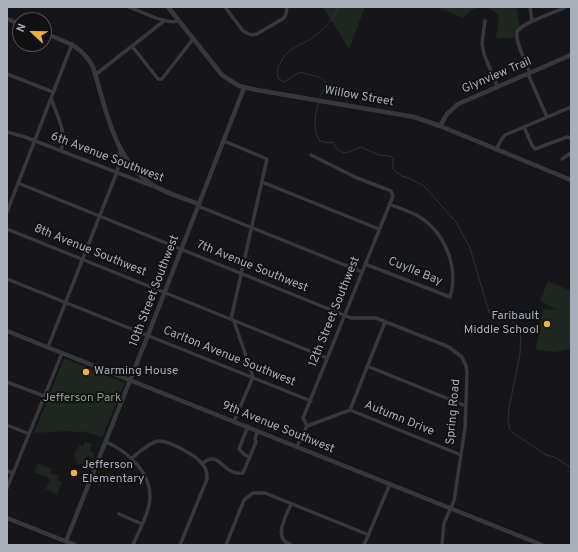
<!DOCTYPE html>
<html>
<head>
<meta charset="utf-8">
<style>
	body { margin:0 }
	#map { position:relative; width:578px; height:552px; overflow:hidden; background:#161618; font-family:Overpass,sans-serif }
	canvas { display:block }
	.frame { position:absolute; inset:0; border:8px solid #a8adb8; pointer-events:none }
	.north { position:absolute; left:12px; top:12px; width:40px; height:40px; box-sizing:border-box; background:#111113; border:1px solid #4d4f55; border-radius:50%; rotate:292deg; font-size:11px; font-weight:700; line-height:16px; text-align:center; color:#a8adb8 }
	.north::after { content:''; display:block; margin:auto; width:14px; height:18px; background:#f2b134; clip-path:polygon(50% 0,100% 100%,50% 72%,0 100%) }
</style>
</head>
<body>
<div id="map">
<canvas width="578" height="552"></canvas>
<div class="frame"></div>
<div class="north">N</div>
</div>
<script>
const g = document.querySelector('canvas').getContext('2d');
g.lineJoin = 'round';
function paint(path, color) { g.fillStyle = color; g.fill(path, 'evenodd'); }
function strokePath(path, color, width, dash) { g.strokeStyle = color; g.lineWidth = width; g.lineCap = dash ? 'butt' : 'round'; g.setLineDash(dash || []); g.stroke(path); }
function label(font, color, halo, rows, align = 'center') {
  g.font = font + ' Overpass,sans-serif'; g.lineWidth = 4; g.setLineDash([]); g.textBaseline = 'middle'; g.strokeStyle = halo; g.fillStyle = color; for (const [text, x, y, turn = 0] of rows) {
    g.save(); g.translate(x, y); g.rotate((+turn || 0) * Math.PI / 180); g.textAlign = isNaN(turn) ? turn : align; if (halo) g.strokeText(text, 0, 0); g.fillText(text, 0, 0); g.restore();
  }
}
paint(new Path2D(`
	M323 7H365L349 49Z
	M437 7H482L472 10 463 18Z
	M484 7H516L520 27 517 38H496L499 15 492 10Z
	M548 281 571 291V349L554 352 538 350 536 348 543 309 559 310 540 301Z
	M64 358 125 383 102 437 83 431 82 433 71 431 34 433Z
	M85 442 92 444 89 451 94 453 93 458 87 455 83 466 76 462 74 454 80 445 82 447Z
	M38 463 52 469 50 473 59 476 57 480 62 482 57 494 46 489 50 479 34 472Z`), '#1e261f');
strokePath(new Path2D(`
	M329 22 335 15 339 7
	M320 98V96L327 85C324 77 318 77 311 75 306 75 303 71 298 73 292 75 290 80 284 82L278 78C276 70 278 67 282 60 290 46 300 46 312 38 317 34 322 30 327 25
	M319 103C314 114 313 131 320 141L329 143 333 142 337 149 343 153 349 152 361 147 379 155 390 156 393 158V168L396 172 402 176 409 178 424 186 456 222 470 248 489 312 492 317C507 319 511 317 521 330L520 354 509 408 508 422 510 430
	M512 432 546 455 555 457 571 468`), '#2c353c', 1);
strokePath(new Path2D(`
	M129 7C143 12 166 25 179 21
	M225 7 243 31 251 35 257 34 284 18 286 14 287 7
	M530 7 532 21
	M485 21 482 43 484 54 497 86
	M132 46 158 79H162L193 39
	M530 73C526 62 515 43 517 32 519 24 558 11 566 7
	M7 74 53 92
	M528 74 547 117
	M95 75 164 21
	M51 98C56 114 68 134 61 150
	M524 127 532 145 535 149 567 137 571 138
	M7 132 25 137 152 186
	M224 141 267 159 231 319
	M496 150 501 140 505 135 571 107
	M562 159 571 153
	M262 182 379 229
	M18 183 351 318H376L449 347 462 357 466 366 467 373 465 428 454 501 444 523 442 545
	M198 206 362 272
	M7 212 72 44
	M7 229 327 358
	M365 264 450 297C459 267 445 232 418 216 409 211 399 208 389 204
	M7 279 311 401
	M234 321 253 377 234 421
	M48 347 117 172 120 161V149
	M367 366 466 406
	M7 382 44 396
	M350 410 385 322
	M7 425 29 434
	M248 426 239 449 245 455 250 457
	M307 426 303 418 393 196 391 191 355 177 311 155
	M307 426 350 410 461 455
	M106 442C127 451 151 472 150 498 149 514 139 530 133 545
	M297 446 307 426
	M132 458C140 452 148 443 158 441 169 440 199 457 204 466 207 470 207 474 207 479L180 545
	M202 464C220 448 222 476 243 473L256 442 255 439 258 431
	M7 471 13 473
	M7 488 62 353
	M119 514 142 524
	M226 545 244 500 253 493H265L369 535
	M291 545C272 538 286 517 291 504
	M364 545 390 484`), '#37383d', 3.5);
strokePath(new Path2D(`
	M168 7 222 75 239 86 257 90 414 117 440 126 571 180
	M7 19 20 24
	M44 33C66 42 81 45 93 67 106 108 113 158 151 184 165 193 183 198 199 204
	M440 126 447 114 458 104 571 55
	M7 331 542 545
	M7 518 75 545
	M66 541 148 335 244 88`), '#37383d', 4.5);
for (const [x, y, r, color] of [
	[547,324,4,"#f2b134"],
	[86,372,4,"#f2b134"],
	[74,473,4,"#f2b134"]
]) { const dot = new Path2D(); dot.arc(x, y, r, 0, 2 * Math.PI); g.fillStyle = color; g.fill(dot); strokePath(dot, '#111113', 1.5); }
label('12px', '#a8adb8', '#111113', [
	["Glynview Trail",497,76,-23],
	["Willow Street",359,97,10],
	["6th Avenue Southwest",107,158,21],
	["8th Avenue Southwest",90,251,22],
	["7th Avenue Southwest",252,267,22],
	["Cuylle Bay",415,272,22],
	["10th Street Southwest",155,291,-69],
	["12th Street Southwest",335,312,-68],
	["Carlton Avenue Southwest",229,357,22],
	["Spring Road",454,412,-85],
	["Autumn Drive",399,419,22],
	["9th Avenue Southwest",278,428,22]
]);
label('12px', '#a8adb8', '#111113', [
	["Faribault",539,317,"right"],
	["Middle School",539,331,"right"],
	["Warming House",94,372],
	["Jefferson",82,466],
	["Elementary",82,480]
], 'left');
label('12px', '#7fa381', '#111113', [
	["Jefferson Park",82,399]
]);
</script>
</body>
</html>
